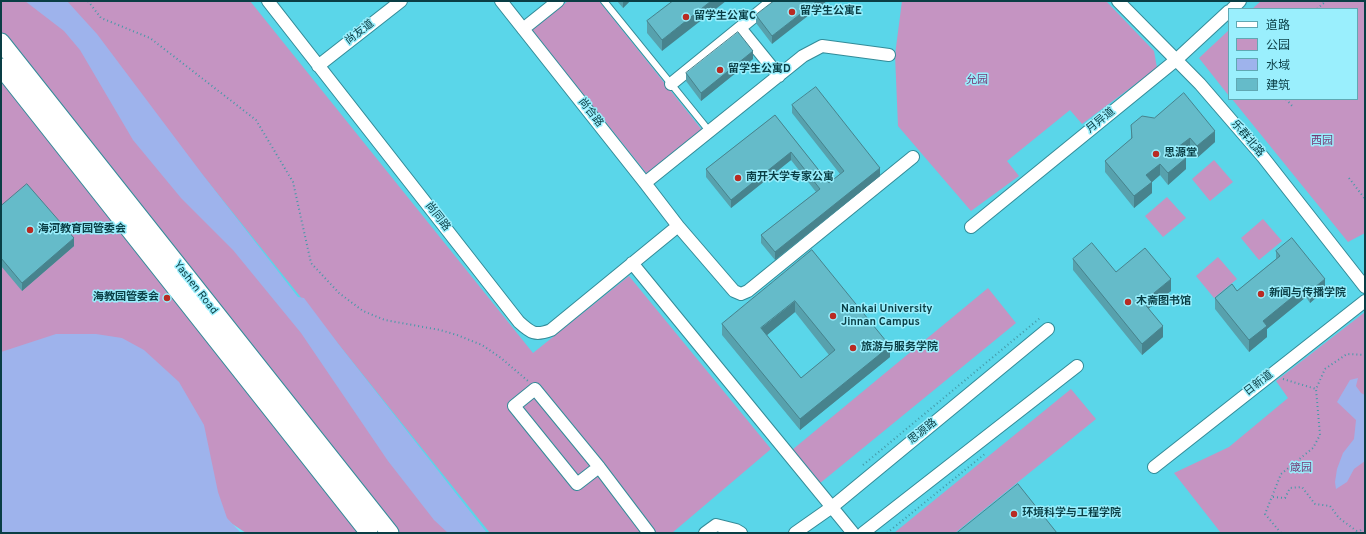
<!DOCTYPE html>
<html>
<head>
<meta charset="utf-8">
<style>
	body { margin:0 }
	#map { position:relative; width:1366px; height:534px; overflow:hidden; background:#74e5f7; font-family:Overpass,"Noto Sans SC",sans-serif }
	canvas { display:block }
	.frame { position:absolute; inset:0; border:2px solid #0a3e45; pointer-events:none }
	.legend { position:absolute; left:1228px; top:8px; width:130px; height:92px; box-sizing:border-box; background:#9aeffd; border:1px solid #60a8b3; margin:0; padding:5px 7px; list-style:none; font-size:12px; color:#0a3e45 }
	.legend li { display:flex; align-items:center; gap:8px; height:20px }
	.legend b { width:20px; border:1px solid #60a8b3 }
</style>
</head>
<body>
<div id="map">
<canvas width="1366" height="534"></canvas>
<div class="frame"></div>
<ul class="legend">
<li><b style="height:5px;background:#fff"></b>道路</li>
<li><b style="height:11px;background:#c594c2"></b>公园</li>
<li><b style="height:11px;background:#9eb3ec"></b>水域</li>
<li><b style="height:11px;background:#65bbc9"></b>建筑</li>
</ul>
</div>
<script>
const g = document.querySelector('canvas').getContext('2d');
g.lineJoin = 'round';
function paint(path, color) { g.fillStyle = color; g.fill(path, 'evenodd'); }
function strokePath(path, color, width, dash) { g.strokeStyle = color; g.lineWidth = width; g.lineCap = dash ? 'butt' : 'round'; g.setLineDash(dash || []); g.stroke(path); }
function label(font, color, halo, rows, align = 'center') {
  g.font = font + ' Overpass,"Noto Sans SC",sans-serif'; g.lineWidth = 3; g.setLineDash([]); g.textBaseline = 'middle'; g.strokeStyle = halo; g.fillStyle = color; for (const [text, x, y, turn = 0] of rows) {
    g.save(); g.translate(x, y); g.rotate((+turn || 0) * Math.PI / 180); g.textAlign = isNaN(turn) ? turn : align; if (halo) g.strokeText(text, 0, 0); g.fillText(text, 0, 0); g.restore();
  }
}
paint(new Path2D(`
	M50 1H1365V533H473ZM1229 9H1357V99H1229Z`), '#5ad6e9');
paint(new Path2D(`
	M1 1H46L468 533H246L1 371Z
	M63 1H250L533 353 629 276 771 449 672 533H490Z
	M568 1H599L702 130 647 174 532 30Z
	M902 1H1106L1154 51 1157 68 1082 124 1070 110 1007 161 1019 176 971 211 898 126 895 55Z
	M1261 1H1365V233L1348 242 1232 99H1357V9H1252Z
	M1229 30V96L1199 58Z
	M1214 160 1233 182 1210 201 1192 179Z
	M1167 197 1186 218 1163 237 1145 216Z
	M1263 219 1282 241 1259 260 1241 238Z
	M1218 257 1237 279 1214 298 1196 276Z
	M988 288 1016 323 819 484 792 450Z
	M1365 312V533H1221L1174 473 1229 447 1288 398 1276 381Z
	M1071 389 1096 419 955 533H894Z`), '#c594c2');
paint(new Path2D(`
	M25 1H67L97 34 203 175 298 297 304 298 340 346 487 533H448L434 520 388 461 301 333 233 250 181 198 133 140 80 50 64 31Z
	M56 334H96L122 338 144 350 179 382 204 425 218 492 227 518 241 533H1V352Z
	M1358 378 1356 386 1361 393 1365 395V461L1354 469 1347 482 1336 489 1335 482 1337 469 1343 453 1354 439 1356 420 1337 402 1350 380Z`), '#9eb3ec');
const lane = new Path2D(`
	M604 1 710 132`);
const street = new Path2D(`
	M268 1 519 322C531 333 535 336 551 330L678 226
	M501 1 645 183 678 226 734 291 741 294 748 291 913 157
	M1118 1 1200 84 1263 157 1365 287
	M1232 9 1240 1
	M740 28 779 76
	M523 29 558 1
	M318 66 401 1
	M671 84 773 1
	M645 183 803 56 822 46 889 55
	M971 227 1176 60 1229 11
	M632 263 853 533
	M599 467 577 484 514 406 535 389 599 467 649 533
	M1154 467 1365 301
	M705 533 716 525 736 530 741 533
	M795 533 832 507 1048 329
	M863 533 1077 366`);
const secondary = new Path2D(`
	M1 42 390 533
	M1 67 369 533`);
strokePath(lane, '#338b98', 8);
strokePath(street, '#338b98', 14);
strokePath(secondary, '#338b98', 19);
strokePath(new Path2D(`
	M88 1 101 18 150 38 256 120 293 182 311 263 339 293 363 311 385 320 440 330 457 335 482 345 501 358 528 381
	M1317 9 1326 1
	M1286 99 1293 107
	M1349 178 1365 199
	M1283 379 1316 389
	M863 465 1040 318
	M1273 497 1285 498 1290 488 1302 487 1315 504 1330 506 1339 518 1358 532
	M887 533 986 453
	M1281 533 1265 514 1281 474 1313 448 1320 435 1316 389 1325 369 1347 354 1365 355
	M1357 533 1361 530H1365`), '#4499a7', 2, [1, 3]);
strokePath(lane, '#fff', 6);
strokePath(street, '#fff', 12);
strokePath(secondary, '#fff', 17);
paint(new Path2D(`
	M617 1H630L623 8Z
	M673 1 662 51 647 33V21Z
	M774 1 772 44 756 23V15Z
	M753 59 701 101 686 81V73Z
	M792 105 880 176 775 260 761 243V235L816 192 791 160 731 208 706 177V169L775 115 829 183 840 174 792 113Z
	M1131 125 1215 142 1197 158 1190 149 1184 154 1186 169 1168 185 1160 175 1152 182V193L1134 208 1105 172V161L1131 139Z
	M1 206 74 246 22 291 1 266Z
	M812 250 890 357 800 430 722 335V324ZM795 312 829 355 801 378 767 335Z
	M1276 251 1325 290 1310 303 1306 297 1267 329V337L1249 352 1215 309V298L1237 291 1276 259Z
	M1073 259 1171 291 1149 308 1163 337 1142 355 1073 270Z`), '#57a1ad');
paint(new Path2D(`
	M623 1H630L623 8Z
	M711 1H726L662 51V40Z
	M817 1H827L772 44V36Z
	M753 51V59L701 101V93Z
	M1215 131V142L1197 158V146Z
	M1190 138V149L1178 159V147Z
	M791 152V160L731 208V200Z
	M1186 158V169L1168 185V173Z
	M1160 164V175L1152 182V193L1134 208V196L1146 175Z
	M880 168V176L775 260V252Z
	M74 238V246L22 291V283Z
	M1171 279V291L1143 313V302Z
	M1325 279V290L1310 303V291Z
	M1306 286V297L1267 329V337L1249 352V340L1263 321Z
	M795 301V312L761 340V328Z
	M1163 326V337L1142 355V344Z
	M890 346V357L800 430V419Z`), '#47838d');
const building = new Path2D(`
	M673 1H711L662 40 647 21Z
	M774 1H817L772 36 756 15Z
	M738 32 753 51 701 93 686 73Z
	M816 87 880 168 775 252 761 235 820 189 791 152 731 200 706 169 775 115 829 183 844 171 792 105Z
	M1184 93 1215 131 1197 146 1190 138 1178 147 1186 158 1168 173 1160 164 1146 175 1152 182 1134 196 1105 161 1132 138 1131 125 1142 116 1154 118Z
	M27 184 74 238 22 283 1 258V206Z
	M1292 238 1325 279 1310 291 1306 286 1263 321 1267 326 1249 340 1215 298 1232 284 1237 291 1280 256 1276 251Z
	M1092 243 1116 272 1145 248 1171 279 1143 302 1163 326 1142 344 1073 259Z
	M812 250 890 346 800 419 722 324ZM795 301 835 350 801 378 761 328Z
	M1018 484 1057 533H957Z`);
paint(building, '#65bbc9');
strokePath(building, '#47838d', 1);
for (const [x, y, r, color] of [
	[792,12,4,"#b92b23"],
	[686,17,4,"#b92b23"],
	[720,70,4,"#b92b23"],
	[1156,154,4,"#b92b23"],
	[738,178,4,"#b92b23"],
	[30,230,4,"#b92b23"],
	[1261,294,4,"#b92b23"],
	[167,298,4,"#b92b23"],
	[1128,302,4,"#b92b23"],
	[833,316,4,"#b92b23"],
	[853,348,4,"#b92b23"],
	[1014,514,4,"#b92b23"]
]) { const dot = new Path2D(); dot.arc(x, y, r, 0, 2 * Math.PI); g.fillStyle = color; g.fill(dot); strokePath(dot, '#9aeffd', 1.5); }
label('bold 11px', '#0a3e45', '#9aeffd', [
	["留学生公寓E",800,12],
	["留学生公寓C",694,17],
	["留学生公寓D",728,70],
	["思源堂",1164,154],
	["南开大学专家公寓",746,178],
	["海河教育园管委会",38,230],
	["新闻与传播学院",1269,294],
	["海教园管委会",159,298,"right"],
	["木斋图书馆",1136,302],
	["Nankai University",841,310],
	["Jinnan Campus",841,323],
	["旅游与服务学院",861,348],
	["环境科学与工程学院",1022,514]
], 'left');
label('11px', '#0a3e45', '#9aeffd', [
	["尚友道",360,33,-38],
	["尚合路",590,113,52],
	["月异道",1101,121,-39],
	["乐群北路",1247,139,49],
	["尚同路",437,217,52],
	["Yashen Road",195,288,52],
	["日新道",1259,384,-38],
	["思源路",923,432,-39]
]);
label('11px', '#763a74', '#9aeffd', [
	["允园",977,81],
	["西园",1322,142],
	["箴园",1301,469]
]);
</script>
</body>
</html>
